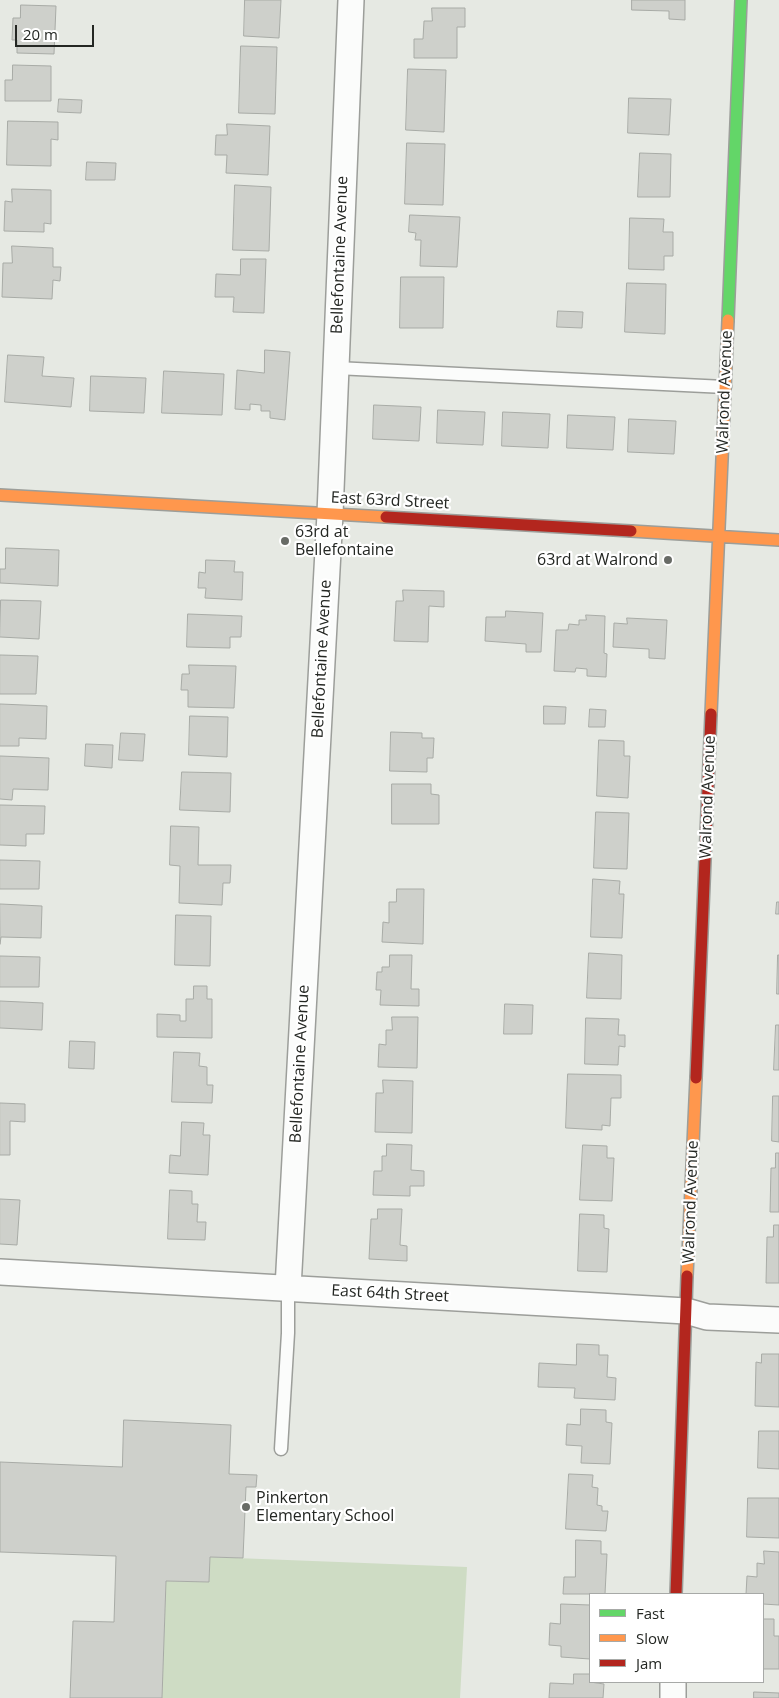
<!DOCTYPE html>
<html>
<head>
<meta charset="utf-8">
<style>
	body { margin:0 }
	#map { position:relative; width:779px; height:1698px; overflow:hidden; background:#e6e9e3; font-family:"Open Sans",sans-serif }
	canvas { display:block }
	.legend { position:absolute; left:589px; top:1593px; width:175px; height:90px; box-sizing:border-box; background:#fff; border:1px solid #a7a9a7; margin:0; padding:6px 9px; list-style:none; font-size:15px; color:#242723 }
	.legend li { display:flex; align-items:center; gap:10px; height:25px }
	.legend b { width:25px; border:1px solid #a7a9a7 }
	.scale { position:absolute; left:15px; top:25px; width:79px; height:22px; box-sizing:border-box; border:2px solid #242723; border-top:0; padding-left:6px; font-size:15px; line-height:18px; white-space:nowrap; color:#242723; -webkit-text-stroke:4px #fff; paint-order:stroke }
</style>
</head>
<body>
<div id="map">
<canvas width="779" height="1698"></canvas>
<ul class="legend">
<li><b style="height:6px;background:#63d668"></b>Fast</li>
<li><b style="height:6px;background:#ff974d"></b>Slow</li>
<li><b style="height:6px;background:#b3261e"></b>Jam</li>
</ul>
<div class="scale">20 m</div>
</div>
<script>
const g = document.querySelector('canvas').getContext('2d');
g.lineJoin = 'round';
function paint(path, color) { g.fillStyle = color; g.fill(path, 'evenodd'); }
function strokePath(path, color, width, dash) { g.strokeStyle = color; g.lineWidth = width; g.lineCap = dash ? 'butt' : 'round'; g.setLineDash(dash || []); g.stroke(path); }
function label(font, color, halo, rows, align = 'center') {
  g.font = font + ' "Open Sans",sans-serif'; g.lineWidth = 4.5; g.setLineDash([]); g.textBaseline = 'middle'; g.strokeStyle = halo; g.fillStyle = color; for (const [text, x, y, turn = 0] of rows) {
    g.save(); g.translate(x, y); g.rotate((+turn || 0) * Math.PI / 180); g.textAlign = isNaN(turn) ? turn : align; if (halo) g.strokeText(text, 0, 0); g.fillText(text, 0, 0); g.restore();
  }
}
paint(new Path2D(`
	M210 1557 467 1567 460 1698H162L166 1581 209 1582Z`), '#cedcc4');
const building = new Path2D(`
	M245 0H281L279 38 244 36Z
	M632 0H685V20L669 19V11L632 10Z
	M21 5 56 6 54 54 17 53V40H12L13 18H20Z
	M432 8H465V27H457V58H414V39H423L424 21H432Z
	M241 46 277 47 275 114 239 113Z
	M13 65 51 66V101H5V80H12Z
	M408 69 446 70 444 132 406 130Z
	M629 98 671 99 669 135 628 133Z
	M59 99 82 100 81 113 58 112Z
	M8 121 58 122V140L51 139V166L7 165Z
	M227 124 270 126 268 175 226 173 227 155H215L216 135H227Z
	M407 143 445 144 443 205 405 204Z
	M640 153 671 154 670 197H638Z
	M87 162 116 163 115 180H86Z
	M235 185 271 187 269 251 233 250Z
	M12 189 51 190V224L44 223V232L4 231 5 201 12 202Z
	M410 215 460 217 457 267 420 266 421 240H415L416 233 409 232Z
	M630 218 664 219 663 232H673V256H664V270L629 269Z
	M12 246 53 248V267H61L60 281 53 280 52 299 2 297 3 263H12Z
	M241 259H266L264 313 233 312 234 297H215L216 274 240 275Z
	M401 277H444L443 328H400Z
	M627 283 666 284 665 334 625 332Z
	M558 311 583 312 582 328 557 327Z
	M265 350 290 352 285 420 270 418V411H261V405L250 404V410L235 409 237 370 264 373Z
	M8 355 44 357 42 376 74 378 71 407 5 402Z
	M164 371 224 374 222 415 162 413Z
	M91 376 146 378 144 413 90 411Z
	M374 405 421 407 419 441 373 439Z
	M438 410 485 412 483 445 437 443Z
	M503 412 550 414 548 448 502 446Z
	M568 415 615 417 613 450 567 448Z
	M629 419 676 421 674 454 628 452Z
	M6 548 59 550 58 586 0 583V569H5Z
	M206 560 235 561 234 572H243L242 600 205 598 206 588H198L199 572 205 573Z
	M403 590 444 591V607L429 606 428 642 394 641 396 601H403Z
	M1 600 41 601 39 639 0 637Z
	M506 611 543 613 541 652H526V644L485 641 486 617H505Z
	M188 614 242 616 241 637H230V648L187 647Z
	M586 615 605 616 604 653 607 654 606 677 587 676V669L576 668 575 672 554 671 556 630H568L569 624 579 625V620H586Z
	M627 618 667 620 665 659 649 658V649L613 647 614 623 627 624Z
	M0 655 38 656 36 694H0Z
	M189 665 236 666 234 708 188 707V690H181L182 674H189Z
	M0 704 47 706 46 739 19 738V746H0Z
	M544 706 566 707 565 724H544Z
	M590 709 606 710 605 727H589Z
	M190 716 228 717 227 757 189 755Z
	M391 732 422 733V738H434L433 758H427V772L390 771Z
	M121 733 145 734 143 761 119 760Z
	M599 740 624 741V756H630L628 798 597 796Z
	M86 744 113 745 112 768 85 766Z
	M0 756 49 758 48 790 13 789 12 800 0 799Z
	M182 772 231 773 230 812 180 810Z
	M392 784H431V794L439 795V824H392Z
	M0 805 45 806 44 834H26V846L0 845Z
	M596 812 629 813 627 869 594 868Z
	M171 826 199 827 198 865H231L230 883H223L222 905 179 903 180 866 170 865Z
	M0 860 40 861 39 889H0Z
	M593 879 620 881 619 894H624L622 938 591 937Z
	M397 889H424L423 944 382 942 383 922 389 923V902H396Z
	M777 902H779V914H776Z
	M0 904 42 906 41 938 1 937 0 944Z
	M176 915 211 916 210 966 175 965Z
	M589 953 622 955 621 999 587 998Z
	M390 955H412L411 989H419V1006L380 1005 381 990H376L377 972H382V967H389Z
	M778 955H779V994H777Z
	M0 956 40 957 39 987H0Z
	M194 986H207V999H212V1038L157 1037V1014L180 1015V1021H186V999H193Z
	M0 1001 43 1003 42 1030 0 1028Z
	M505 1004 533 1005 532 1034H504Z
	M392 1017H418L417 1068 378 1067 379 1044 386 1045V1030H392Z
	M586 1018 619 1019 618 1035H625V1047L619 1046 618 1065 585 1064Z
	M776 1025H779V1070H774Z
	M70 1041 95 1042 94 1069 69 1068Z
	M174 1052 200 1053 199 1066 207 1067V1085H213L212 1103 172 1102Z
	M568 1074 621 1075V1098H611L610 1126 602 1125V1130L566 1128Z
	M383 1080 413 1081 412 1133 375 1132 376 1093H383Z
	M773 1096H779V1142L772 1141Z
	M0 1103 25 1104V1122L10 1121V1155H0Z
	M182 1122 204 1123 203 1135H210L208 1175 169 1173 170 1155 180 1156Z
	M387 1144 412 1145 411 1170 424 1171V1186H410V1196L373 1195 374 1171H382V1156H386Z
	M583 1145 607 1146V1158H614L612 1201 580 1200Z
	M776 1153H779V1212H770L771 1168H775Z
	M170 1190 192 1191V1204H198L197 1222H206L205 1240 168 1239Z
	M0 1199 20 1200 17 1245 0 1244Z
	M378 1209H402L400 1245 407 1246V1261L369 1259 371 1219H377Z
	M580 1214 604 1215V1228L609 1229 607 1272 578 1271Z
	M774 1225H779V1283H766L767 1237H773Z
	M577 1344 599 1345V1355H608L607 1377 616 1378 615 1400 574 1398 575 1388 538 1387 539 1363 576 1365Z
	M762 1354H779V1407L755 1406 756 1362 761 1363Z
	M581 1409 606 1410V1422L612 1423 610 1464 581 1463 582 1446 566 1445 567 1424 580 1425Z
	M124 1420 231 1425 229 1474 257 1475 256 1487H246L243 1558 210 1557 209 1582 166 1581 162 1698H70L73 1621 114 1622 116 1556 0 1552V1462L122 1467Z
	M759 1431H779V1469L758 1468Z
	M569 1474 593 1475 592 1487 598 1488 597 1505 602 1506V1511H608L606 1531 566 1529Z
	M748 1498H779V1538L747 1537Z
	M576 1540 601 1541V1554H607L605 1594H563L564 1577H575Z
	M764 1551 779 1552V1605L763 1604V1594H746L747 1576 757 1577V1563L764 1564Z
	M561 1604 590 1605V1659L561 1657V1646L549 1645 550 1623 560 1624Z
	M763 1619H774V1636H779V1669H763Z
	M574 1674H590V1682L604 1684 603 1698H549L550 1683 573 1684Z
	M754 1692 779 1693V1698H754Z`);
paint(building, '#ced0cb');
strokePath(building, '#a8aba6', 1);
const lane = new Path2D(`
	M336 368 725 387
	M281 1449 288 1333V1288`);
const street = new Path2D(`
	M0 1272 686 1311 707 1317 779 1320
	M288 1288 330 514 351 0
	M673 1698V1682`);
const fast = new Path2D(`
	M728 320 741 0`);
const slow = new Path2D(`
	M0 495 386 517
	M631 531 779 540
	M711 714 728 320
	M687 1276 696 1078`);
const jam = new Path2D(`
	M386 517 631 531
	M696 1078 711 714
	M676 1594 687 1276`);
strokePath(lane, '#9c9e9a', 15);
strokePath(street, '#9c9e9a', 28);
strokePath(fast, '#9c9e9a', 14);
strokePath(slow, '#9c9e9a', 14);
strokePath(jam, '#9c9e9a', 14);
strokePath(lane, '#fbfcfb', 12);
strokePath(street, '#fbfcfb', 25);
strokePath(fast, '#63d668', 11);
strokePath(slow, '#ff974d', 11);
strokePath(jam, '#b3261e', 11);
for (const [x, y, r, color] of [
	[285,541,5,"#686b66"],
	[668,560,5,"#686b66"],
	[246,1507,5,"#686b66"]
]) { const dot = new Path2D(); dot.arc(x, y, r, 0, 2 * Math.PI); g.fillStyle = color; g.fill(dot); strokePath(dot, '#fff', 2); }
label('16px', '#242723', '#fff', [
	["Bellefontaine Avenue",340,255,-88],
	["Walrond Avenue",725,392,-88],
	["East 63rd Street",390,501,3],
	["Bellefontaine Avenue",322,659,-87],
	["Walrond Avenue",708,797,-88],
	["Bellefontaine Avenue",300,1064,-87],
	["Walrond Avenue",691,1202,-88],
	["East 64th Street",390,1294,3]
]);
label('16px', '#242723', '#fff', [
	["63rd at",295,532],
	["Bellefontaine",295,550],
	["63rd at Walrond",658,560,"right"],
	["Pinkerton",256,1498],
	["Elementary School",256,1516]
], 'left');
</script>
</body>
</html>
